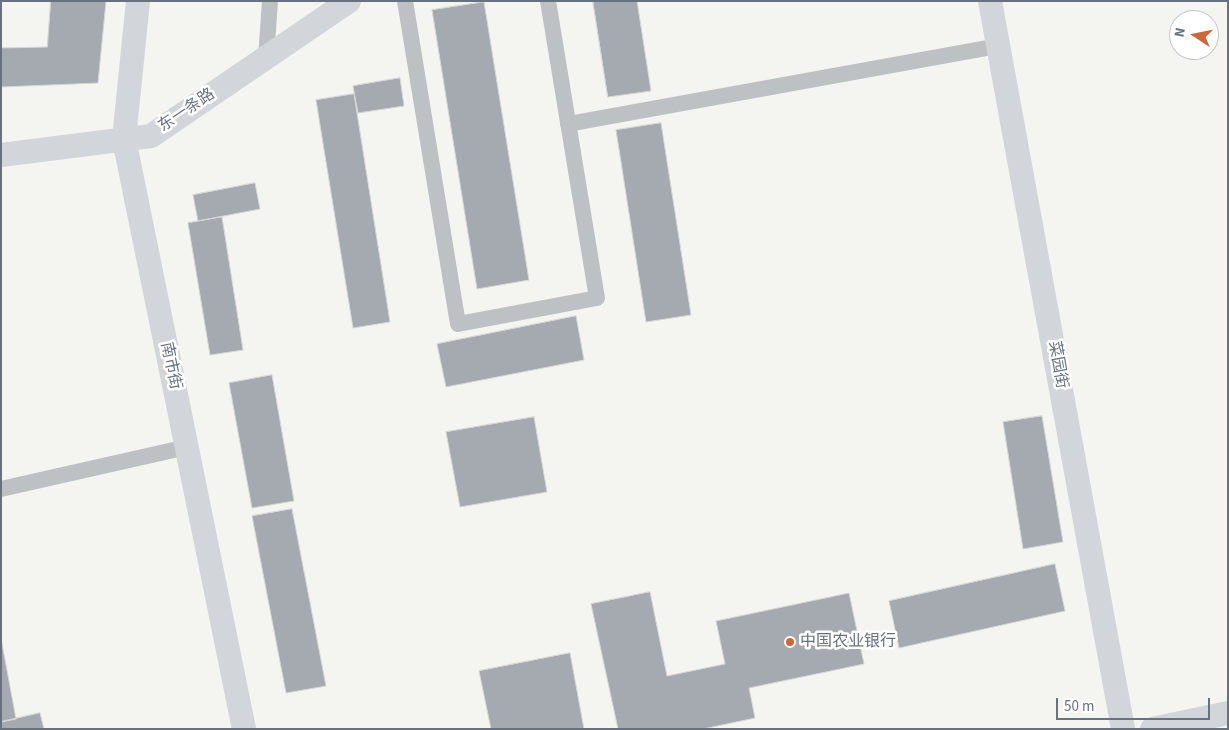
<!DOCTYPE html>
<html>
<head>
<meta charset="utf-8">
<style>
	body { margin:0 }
	#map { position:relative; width:1229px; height:730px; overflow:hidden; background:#f4f4f1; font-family:"Source Sans 3",sans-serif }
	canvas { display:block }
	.frame { position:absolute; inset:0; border:2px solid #67727e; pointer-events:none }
	.north { position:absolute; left:1169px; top:10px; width:50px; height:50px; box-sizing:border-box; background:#fff; border:1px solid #c2c7cb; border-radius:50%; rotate:281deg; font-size:14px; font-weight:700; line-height:20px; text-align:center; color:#67727e }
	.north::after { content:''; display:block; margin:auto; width:18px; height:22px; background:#cc6739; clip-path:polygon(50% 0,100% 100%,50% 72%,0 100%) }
	.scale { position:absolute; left:1056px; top:698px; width:154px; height:22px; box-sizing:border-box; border:2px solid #67727e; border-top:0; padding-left:6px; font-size:15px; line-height:18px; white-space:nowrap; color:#67727e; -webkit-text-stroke:4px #fff; paint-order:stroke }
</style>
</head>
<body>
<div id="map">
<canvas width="1229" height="730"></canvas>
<div class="frame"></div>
<div class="north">N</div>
<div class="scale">50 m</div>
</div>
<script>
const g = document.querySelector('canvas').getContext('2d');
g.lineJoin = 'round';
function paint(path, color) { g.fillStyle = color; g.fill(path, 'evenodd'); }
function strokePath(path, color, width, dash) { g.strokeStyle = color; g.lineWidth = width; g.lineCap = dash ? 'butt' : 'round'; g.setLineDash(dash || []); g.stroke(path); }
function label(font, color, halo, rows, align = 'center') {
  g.font = font + ' "Source Sans 3","Noto Sans SC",sans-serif'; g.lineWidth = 5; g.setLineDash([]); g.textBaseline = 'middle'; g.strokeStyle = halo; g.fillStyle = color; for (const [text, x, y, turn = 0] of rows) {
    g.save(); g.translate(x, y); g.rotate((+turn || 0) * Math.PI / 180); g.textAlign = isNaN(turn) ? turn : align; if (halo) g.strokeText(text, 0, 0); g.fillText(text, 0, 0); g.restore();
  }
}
const building = new Path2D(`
	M51 1H106L98 83 1 87V48L47 47Z
	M593 1H637L651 91 608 97Z
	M484 2 529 280 477 289 432 10Z
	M400 78 404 106 358 113 353 86Z
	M354 94 390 322 353 328 316 100Z
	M661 123 691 315 646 322 616 130Z
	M255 183 260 209 198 221 193 195Z
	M222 217 243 350 210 355 188 223Z
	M576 316 584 360 446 387 437 344Z
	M272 375 294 501 252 508 229 383Z
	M1042 416 1063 542 1023 549 1003 422Z
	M534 417 547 492 460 507 446 432Z
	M292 509 326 686 286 693 252 516Z
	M1055 564 1065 611 899 648 889 601Z
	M650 592 667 676 725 664 716 621 849 593 864 664 749 688 755 718 703 729H618L591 604Z
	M1 638 16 719 1 722Z
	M570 653 584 729H491L479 671Z
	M40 713 44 729H1V722Z`);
paint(building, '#a4aaaf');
strokePath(building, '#d5d6d4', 1);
strokePath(new Path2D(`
	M405 1 458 324 597 298 548 1
	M266 58 270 1
	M568 124 998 46
	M1 489 187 447`), '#bec1c4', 16);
strokePath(new Path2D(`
	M138 1 124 139 244 729
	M990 1 1123 729
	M1 155 151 136 349 1
	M1152 729 1228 713`), '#d2d5d9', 24);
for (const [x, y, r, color] of [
	[790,642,5,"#cc6739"]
]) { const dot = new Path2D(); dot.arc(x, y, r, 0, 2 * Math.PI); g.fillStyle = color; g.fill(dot); strokePath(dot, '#fff', 2); }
label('16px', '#67727e', '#fff', [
	["东一条路",187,111,-34],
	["菜园街",1057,365,80],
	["南市街",170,366,78]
]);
label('16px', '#67727e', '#fff', [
	["中国农业银行",800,642]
], 'left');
</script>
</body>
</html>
